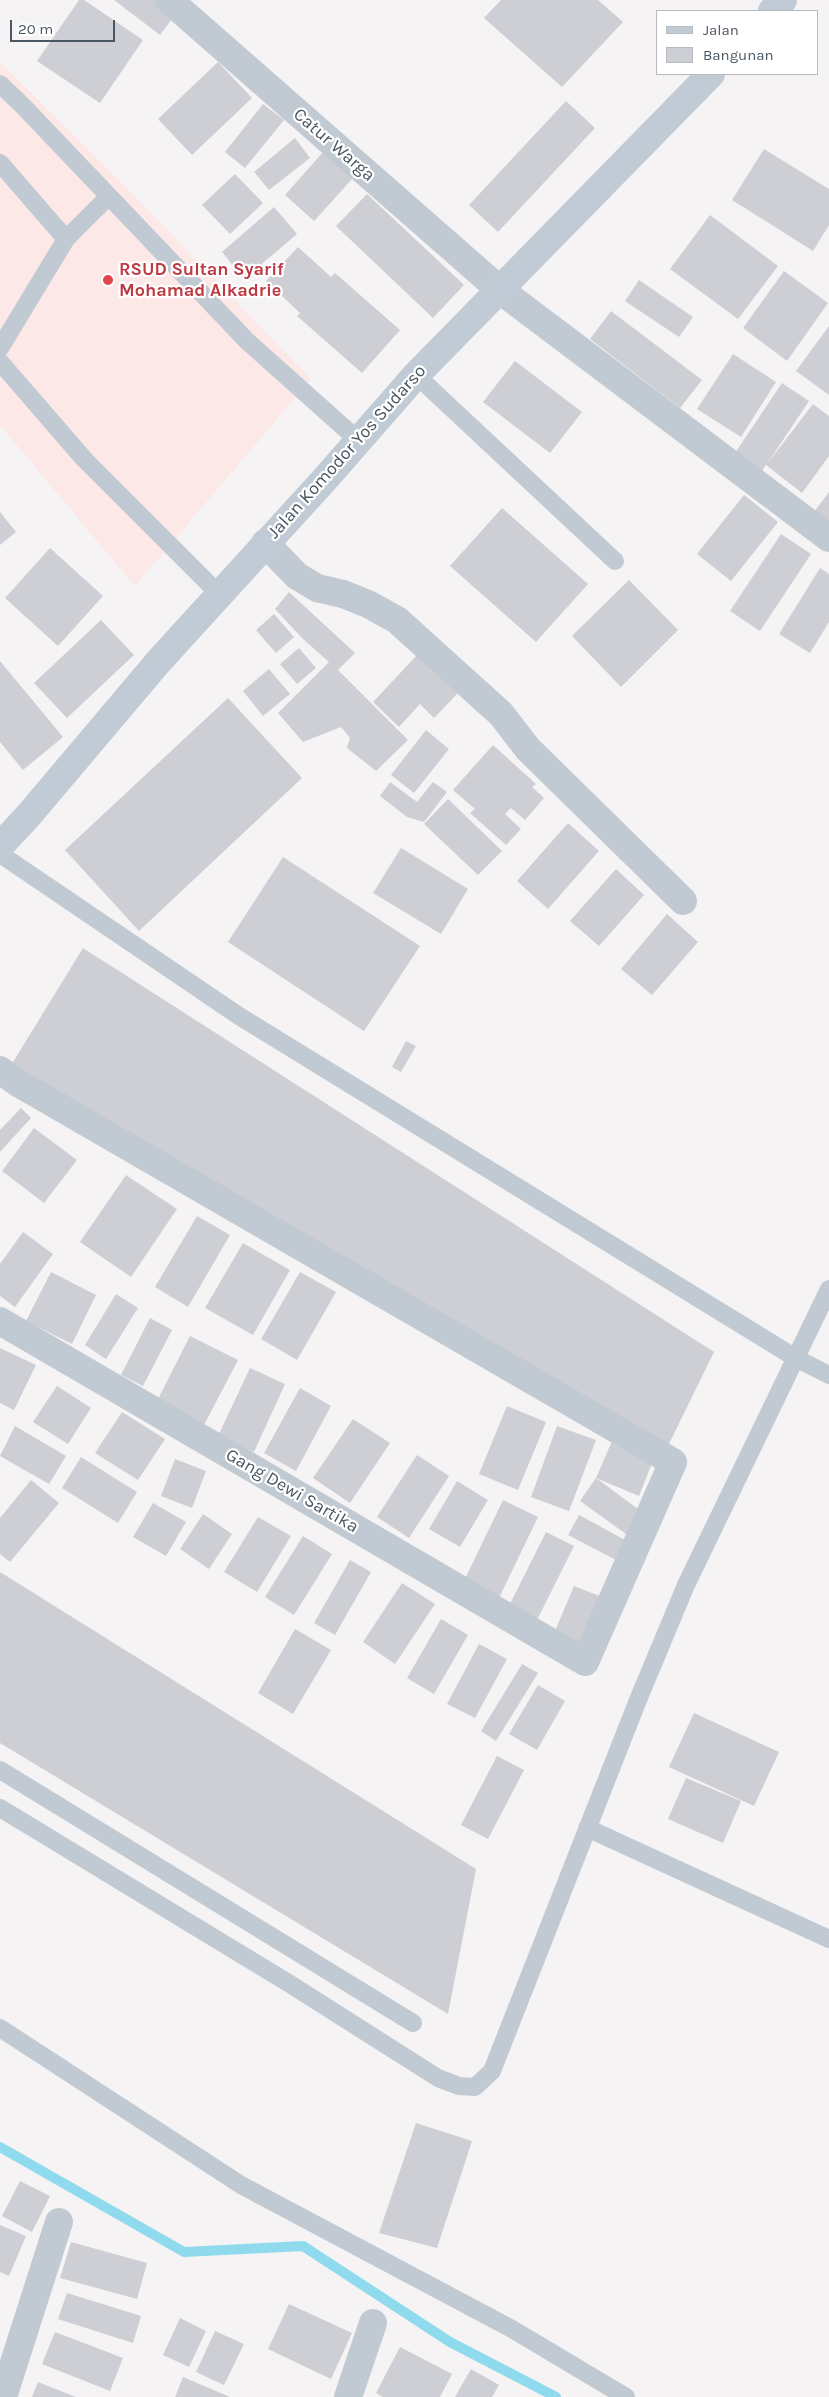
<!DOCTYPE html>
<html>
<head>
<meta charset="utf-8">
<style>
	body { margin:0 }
	#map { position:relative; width:829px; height:2397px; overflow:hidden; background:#f5f3f3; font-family:Karla,sans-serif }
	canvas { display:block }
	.legend { position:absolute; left:656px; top:10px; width:162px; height:65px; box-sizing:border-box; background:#fff; border:1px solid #b7bbc0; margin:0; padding:6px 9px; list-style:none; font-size:15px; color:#4a5661 }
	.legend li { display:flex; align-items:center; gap:10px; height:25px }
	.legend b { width:25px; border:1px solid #b7bbc0 }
	.scale { position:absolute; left:10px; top:20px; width:105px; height:22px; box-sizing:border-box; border:2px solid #4a5661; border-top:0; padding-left:6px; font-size:15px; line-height:18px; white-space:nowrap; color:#4a5661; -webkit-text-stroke:4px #fff; paint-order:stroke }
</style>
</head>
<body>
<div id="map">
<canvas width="829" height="2397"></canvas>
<ul class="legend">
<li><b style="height:6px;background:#c1cbd6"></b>Jalan</li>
<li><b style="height:14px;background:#cdcfd5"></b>Bangunan</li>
</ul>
<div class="scale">20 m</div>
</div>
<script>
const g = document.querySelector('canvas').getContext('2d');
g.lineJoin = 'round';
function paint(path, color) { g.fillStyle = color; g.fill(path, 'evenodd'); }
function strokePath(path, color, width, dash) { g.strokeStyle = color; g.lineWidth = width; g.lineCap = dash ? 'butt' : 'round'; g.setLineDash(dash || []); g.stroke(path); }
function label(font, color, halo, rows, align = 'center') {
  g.font = font + ' Karla,sans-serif'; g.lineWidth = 4.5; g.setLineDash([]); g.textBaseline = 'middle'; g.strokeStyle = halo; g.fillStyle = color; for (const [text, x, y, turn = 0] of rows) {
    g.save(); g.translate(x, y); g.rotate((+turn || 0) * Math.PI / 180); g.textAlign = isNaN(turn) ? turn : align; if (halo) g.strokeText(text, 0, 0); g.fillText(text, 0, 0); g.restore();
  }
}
paint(new Path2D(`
	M0 62 120 181 311 379 135 586 0 425Z`), '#fce8e6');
strokePath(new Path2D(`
	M0 2147 184 2252 303 2246 450 2342 556 2397`), '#90daee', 10);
paint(new Path2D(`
	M79 0H84L143 40 100 103 37 61Z
	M114 0H155L175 15 160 35Z
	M501 0H598L623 22 562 87 484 18Z
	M218 62 252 98 192 155 158 119Z
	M566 101 595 128 498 232 469 205Z
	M263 104 284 120 245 168 225 152Z
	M295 138 310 158 269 190 254 172Z
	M764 149 829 189V225L813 251 732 200Z
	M324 151 353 178 314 221 285 195Z
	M235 174 263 203 230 234 202 205Z
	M367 194 464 285 433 318 336 226Z
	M274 207 297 234 244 279 222 252Z
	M710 215 778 266 738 319 670 269Z
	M298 247 331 277 335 273 400 330 362 373 297 316 300 313 266 281Z
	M784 271 828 303 787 361 743 328Z
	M639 280 693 317 679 337 625 301Z
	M611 311 702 380 680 408 590 339Z
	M829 326V395L796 371Z
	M733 354 776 382 741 437 697 409Z
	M515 361 582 412 550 453 483 402Z
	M782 383 809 401 767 464 813 404 829 416V456L802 493 766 465 758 477 731 459Z
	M829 492V523L814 512Z
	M744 495 778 522 731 581 697 554Z
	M502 508 588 584 536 642 450 566Z
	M0 512 16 532 0 545Z
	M781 534 811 554 760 631 730 611Z
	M50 548 103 596 58 646 5 598Z
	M820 568 829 574V622L810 653 779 634Z
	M629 580 678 630 621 687 572 636Z
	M289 592 355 653 338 670 408 740 376 771 347 748 350 738 341 727 303 742 278 713 329 662 303 639 275 609Z
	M274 614 294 637 276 653 256 630Z
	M101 620 134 655 67 718 34 683Z
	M299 648 316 668 297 684 280 664Z
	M418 654 459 692 434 718 420 704 399 727 373 702Z
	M0 661 63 737 23 770 0 742Z
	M269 669 290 694 263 716 243 691Z
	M228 698 302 778 139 931 65 850Z
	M426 730 449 749 414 793 391 775Z
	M493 745 536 784 532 787 544 798 525 820 511 808 505 814 521 829 506 845 470 813 475 809 453 790Z
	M390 782 417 802 433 782 447 792 424 822 407 817 380 796Z
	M448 799 502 851 478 875 424 824Z
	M568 823 599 851 548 909 517 881Z
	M401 848 468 889 441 934 373 893Z
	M283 857 420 946 364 1031 228 942Z
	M616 869 644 895 599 946 570 921Z
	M667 914 698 942 652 995 621 969Z
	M83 948 714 1352 666 1450 10 1067Z
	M406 1041 416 1046 401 1072 392 1067Z
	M21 1108 31 1118 0 1152V1130Z
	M34 1128 77 1160 44 1203 2 1171Z
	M126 1175 177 1209 131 1277 80 1242Z
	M197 1216 230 1235 188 1307 155 1287Z
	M23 1232 53 1254 15 1307 0 1296V1264Z
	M243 1243 290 1270 253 1335 205 1308Z
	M51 1272 96 1295 72 1344 26 1321Z
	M300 1272 336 1292 297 1360 261 1339Z
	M116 1294 138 1308 106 1359 85 1345Z
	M150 1318 172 1330 143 1386 121 1375Z
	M190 1336 238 1360 204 1425 157 1401Z
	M0 1348 36 1365 14 1410 0 1403Z
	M250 1368 285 1384 254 1452 218 1436Z
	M57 1386 91 1408 68 1444 33 1422Z
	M300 1388 331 1406 296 1471 264 1453Z
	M507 1406 546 1422 518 1490 479 1474Z
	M122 1412 165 1439 138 1480 95 1453Z
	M353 1419 390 1443 350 1503 313 1478Z
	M15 1426 66 1456 49 1484 0 1456Z
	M557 1426 596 1440 569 1511 531 1497Z
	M612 1441 654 1458 639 1496 596 1478 642 1512 626 1534 580 1501 596 1478Z
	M417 1455 449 1476 409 1538 377 1517Z
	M81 1457 137 1492 118 1523 62 1488Z
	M175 1459 206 1471 192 1508 161 1496Z
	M31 1480 59 1503 10 1562 0 1554V1518Z
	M457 1481 488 1500 460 1547 429 1529Z
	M503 1500 538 1517 498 1600 463 1583Z
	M153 1503 186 1522 166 1556 133 1537Z
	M203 1514 232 1534 209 1569 180 1549Z
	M579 1515 627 1541 616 1560 568 1535Z
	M258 1517 291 1536 257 1592 224 1572Z
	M546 1532 574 1546 536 1622 508 1608Z
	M303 1536 332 1554 294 1615 265 1597Z
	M350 1560 371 1572 335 1635 314 1623Z
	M0 1572 476 1869 448 2014 0 1743Z
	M402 1583 435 1604 395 1664 363 1642Z
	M574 1586 607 1599 587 1650 553 1636Z
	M441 1619 468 1635 434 1694 407 1678Z
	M295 1629 331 1650 293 1714 258 1693Z
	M479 1644 507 1659 475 1718 447 1704Z
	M522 1664 538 1673 496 1741 481 1731Z
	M538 1685 565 1701 537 1750 509 1734Z
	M694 1713 779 1752 754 1806 669 1767Z
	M497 1756 524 1770 488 1839 461 1825Z
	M686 1778 741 1801 723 1843 668 1819Z
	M416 2123 472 2141 437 2248 379 2233Z
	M20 2181 50 2196 32 2232 2 2216Z
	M0 2225 26 2236 9 2276 0 2272Z
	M71 2242 147 2263 137 2299 60 2278Z
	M67 2293 141 2316 133 2343 58 2319Z
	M289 2304 352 2333 331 2379 268 2349Z
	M180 2318 206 2331 189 2367 163 2355Z
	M215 2331 244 2344 224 2385 196 2372Z
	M55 2332 123 2358 110 2391 42 2364Z
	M400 2347 452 2374 440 2397H383L376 2393Z
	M471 2369 499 2385 492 2397H455Z
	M183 2377 230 2397H175Z
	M38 2382 76 2397H32Z`), '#cdcfd5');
strokePath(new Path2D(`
	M0 84 23 106 247 341 359 441
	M0 163 66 239 0 348
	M66 239 109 196
	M0 362 84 459 220 595
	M416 375 615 561
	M0 854 239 1016 794 1357 829 1375
	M0 1770 413 2023
	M0 1808 290 1984 438 2078 459 2086 475 2087 492 2071 638 1700 686 1585 829 1289
	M587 1828 829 1939
	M0 2028 241 2185 512 2329 626 2397`), '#c1cad2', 18);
strokePath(new Path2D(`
	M169 0 500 290 829 538
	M265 543 297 576 317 588 343 594 368 604 397 620 501 714 528 749 683 901
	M0 1070 18 1083 673 1462 585 1662 0 1321
	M3 2397 59 2222
	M348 2397 373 2323`), '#c1cad2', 28);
strokePath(new Path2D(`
	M772 11 783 0
	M0 846 28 816 159 661 325 479 416 375 711 74`), '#c1cbd6', 28);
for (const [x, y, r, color] of [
	[108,280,6,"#e0444e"]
]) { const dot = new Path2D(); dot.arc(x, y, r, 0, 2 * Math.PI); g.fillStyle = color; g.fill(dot); strokePath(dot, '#fff', 2); }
label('18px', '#4a5661', '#fff', [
	["Catur Warga",334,145,41],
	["Jalan Komodor Yos Sudarso",347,452,-48],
	["Gang Dewi Sartika",292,1491,30]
]);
label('bold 18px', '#be3a42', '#fff', [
	["RSUD Sultan Syarif",119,270],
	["Mohamad Alkadrie",119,291]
], 'left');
</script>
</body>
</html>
